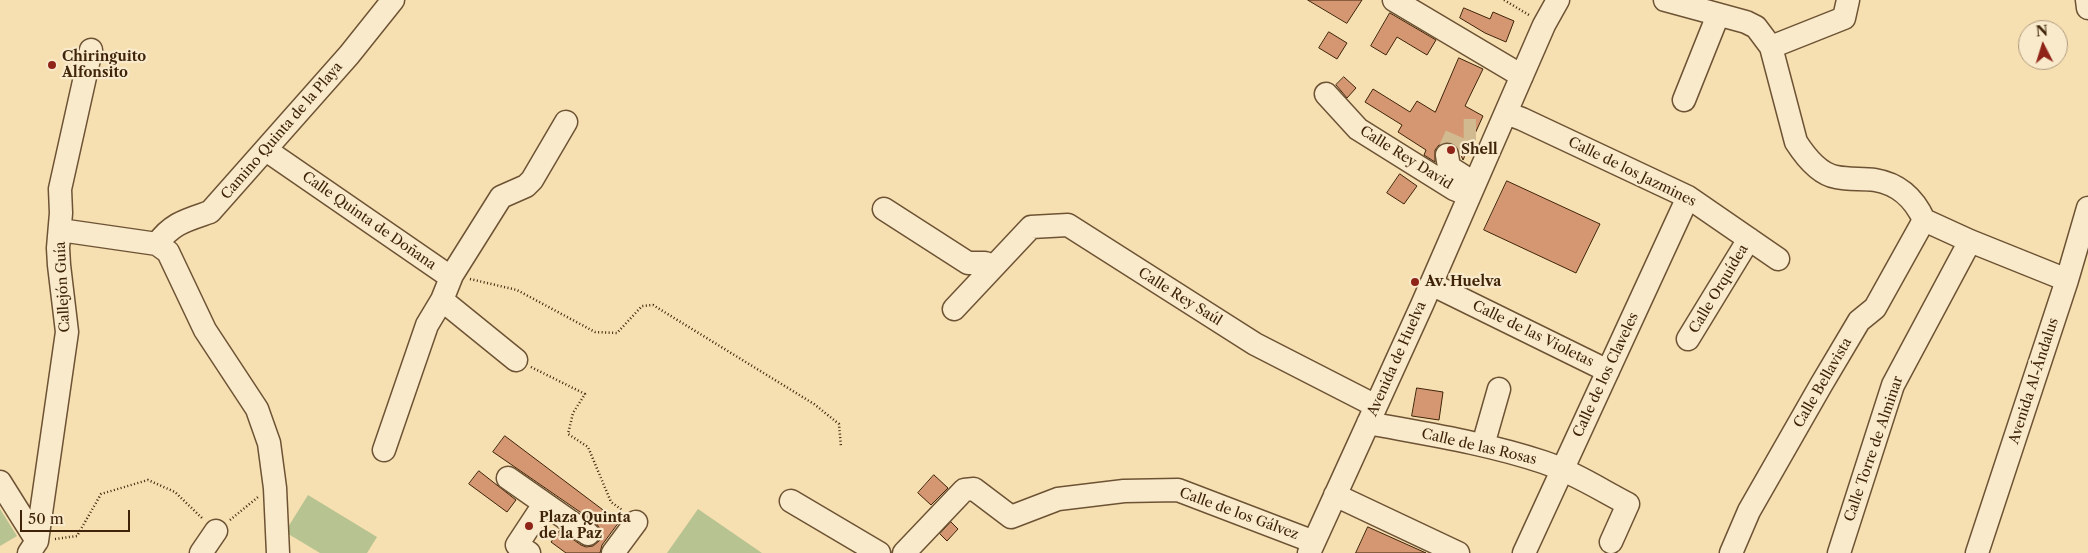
<!DOCTYPE html>
<html>
<head>
<meta charset="utf-8">
<style>
	body { margin:0 }
	#map { position:relative; width:2088px; height:553px; overflow:hidden; background:#f6dfb1; font-family:"Libre Caslon Text",serif }
	canvas { display:block }
	.north { position:absolute; left:2018px; top:20px; width:50px; height:50px; box-sizing:border-box; background:#f9eacc; border:1px solid #af9b7e; border-radius:50%; rotate:355deg; font-size:14px; font-weight:700; line-height:20px; text-align:center; color:#3f240a }
	.north::after { content:''; display:block; margin:auto; width:18px; height:22px; background:#8f2418; clip-path:polygon(50% 0,100% 100%,50% 72%,0 100%) }
	.scale { position:absolute; left:20px; top:510px; width:110px; height:22px; box-sizing:border-box; border:2px solid #3f240a; border-top:0; padding-left:6px; font-size:15px; line-height:18px; white-space:nowrap; color:#3f240a; -webkit-text-stroke:4px #f9eacc; paint-order:stroke }
</style>
</head>
<body>
<div id="map">
<canvas width="2088" height="553"></canvas>
<div class="north">N</div>
<div class="scale">50 m</div>
</div>
<script>
const g = document.querySelector('canvas').getContext('2d');
g.lineJoin = 'round';
function paint(path, color) { g.fillStyle = color; g.fill(path, 'evenodd'); }
function strokePath(path, color, width, dash) { g.strokeStyle = color; g.lineWidth = width; g.lineCap = dash ? 'butt' : 'round'; g.setLineDash(dash || []); g.stroke(path); }
function label(font, color, halo, rows, align = 'center') {
  g.font = font + ' "Libre Caslon Text",serif'; g.lineWidth = 4.5; g.setLineDash([]); g.textBaseline = 'middle'; g.strokeStyle = halo; g.fillStyle = color; for (const [text, x, y, turn = 0] of rows) {
    g.save(); g.translate(x, y); g.rotate((+turn || 0) * Math.PI / 180); g.textAlign = isNaN(turn) ? turn : align; if (halo) g.strokeText(text, 0, 0); g.fillText(text, 0, 0); g.restore();
  }
}
paint(new Path2D(`
	M308 495 377 537 367 553H320L285 532Z
	M0 509 17 536 0 546Z
	M698 509 762 553H667Z`), '#b7c390');
const building = new Path2D(`
	M1308 0H1362L1347 23Z
	M1464 8 1490 19 1493 12 1514 21 1506 42 1485 33 1460 18Z
	M1390 13 1436 40 1427 55 1397 37 1386 55 1371 46Z
	M1329 32 1347 43 1337 59 1319 48Z
	M1459 58 1483 69 1465 106 1483 116 1463 160 1457 146 1452 143 1445 142 1439 145 1435 150V162L1424 155 1426 150 1398 132 1402 125 1365 102 1373 89 1410 112 1417 101 1435 112Z
	M1344 77 1356 88 1347 98 1336 85Z
	M1400 174 1417 186 1404 204 1387 193Z
	M1507 181 1600 224 1576 273 1484 230Z
	M1417 388 1443 392 1439 420 1412 416Z
	M505 436 619 522 602 545 600 553H566L551 542 560 530 581 545 586 547 593 546 599 541 601 536 600 529 596 523 493 452Z
	M479 471 516 500 507 512 469 484Z
	M934 475 948 488 931 505 918 493Z
	M951 522 958 529 947 541 940 534Z
	M1368 527 1426 553H1356Z`);
paint(building, '#d49772');
strokePath(building, '#3f240a', 1);
strokePath(new Path2D(`
	M1447 155 1458 130H1476`), '#d1ba90', 22, [22, 11]);
const minor = new Path2D(`
	M1394 0 1522 76
	M1665 0 1746 22 1756 27 1771 47 1796 142C1805 156 1819 174 1836 177 1849 180 1863 178 1875 180 1899 184 1914 198 1924 220L1970 241 2067 280
	M2087 0 2088 8
	M1771 47 1844 18 1848 0
	M1326 94 1358 129 1454 189 1469 195
	M1684 100 1718 15
	M1506 113 1522 119 1688 197 1778 259
	M266 150 446 274 452 275
	M1447 155 1449 167 1474 183
	M884 209 968 263H985L994 266
	M60 232 67 231 157 244 168 252 205 330 257 409 269 443 275 488 278 553
	M157 244C172 223 187 220 210 212L349 55 393 0
	M1431 284 1608 371
	M442 300 516 360
	M954 309 1031 227 1068 225 1255 344 1376 406
	M1688 339 1749 239
	M1368 423C1426 434 1486 443 1543 462 1573 472 1601 490 1628 504L1611 542
	M1483 445 1499 389
	M384 450 427 325 442 300 452 275 501 197 526 186 532 180 566 122
	M508 478 588 534
	M0 482 37 541
	M1335 495 1458 553
	M791 501 879 553
	M29 553 37 541 67 332 59 265 58 248 61 213 60 189 91 50
	M201 553 216 531
	M529 553 517 545 544 504
	M613 553 636 522
	M904 553 964 490 974 489 1011 517 1058 499 1124 491 1178 490 1314 542
	M1309 553 1422 305 1544 25 1558 0
	M1524 553 1688 197
	M1731 553 1749 511 1821 385 1859 321 1875 308 1924 220
	M1839 553 1893 385 1970 241
	M1977 553 2067 280 2088 208`);
strokePath(minor, '#6d5334', 25);
strokePath(new Path2D(`
	M1504 0 1529 15
	M470 279 517 290 595 332 617 333 642 306 653 305 814 404 839 424 841 447
	M531 367 585 394 573 413 568 434 588 447 611 502 622 510
	M230 520 258 497
	M55 539 77 536 101 494 148 480 175 492 203 519`), '#3f240a', 2.5, [1, 2.5]);
strokePath(minor, '#f9eacc', 22);
for (const [x, y, r, color] of [
	[52,65,5,"#8f2418"],
	[1451,150,5,"#8f2418"],
	[1415,282,5,"#8f2418"],
	[529,526,5,"#8f2418"]
]) { const dot = new Path2D(); dot.arc(x, y, r, 0, 2 * Math.PI); g.fillStyle = color; g.fill(dot); strokePath(dot, '#f9eacc', 2); }
label('bold 14px', '#3f240a', '#f9eacc', [
	["Chiringuito",62,57],
	["Alfonsito",62,73],
	["Shell",1461,150],
	["Av. Huelva",1425,282],
	["Plaza Quinta",539,518],
	["de la Paz",539,534]
], 'left');
label('14px', '#3f240a', '#f9eacc', [
	["Camino Quinta de la Playa",282,131,-49],
	["Calle Rey David",1406,158,32],
	["Calle de los Jazmines",1632,172,26],
	["Calle Quinta de Doñana",369,221,35],
	["Callejón Guía",63,287,-93],
	["Calle Orquídea",1719,289,-59],
	["Calle Rey Saúl",1180,297,32],
	["Calle de las Violetas",1533,334,26],
	["Avenida de Huelva",1397,359,-66],
	["Calle de los Claveles",1606,375,-65],
	["Avenida Al-Ándalus",2034,381,-72],
	["Calle Bellavista",1823,383,-60],
	["Calle de las Rosas",1479,447,13],
	["Calle Torre de Alminar",1874,449,-71],
	["Calle de los Gálvez",1239,514,20]
]);
</script>
</body>
</html>
